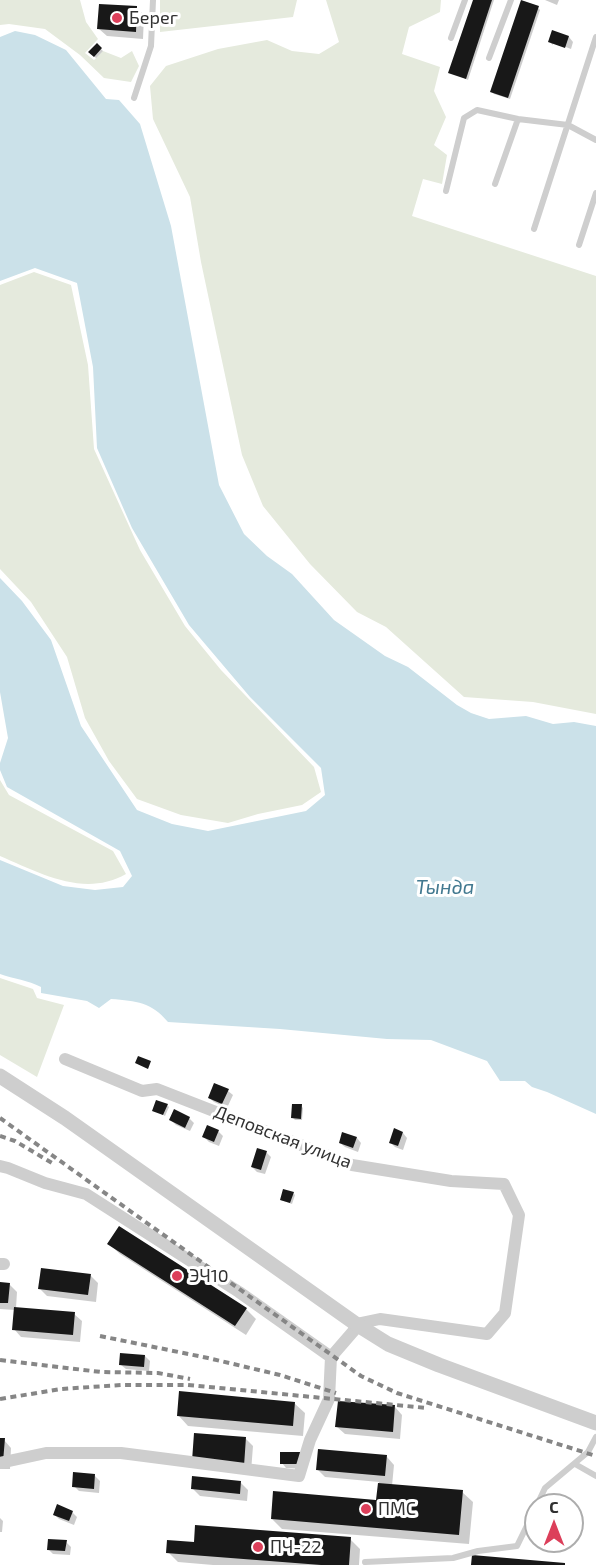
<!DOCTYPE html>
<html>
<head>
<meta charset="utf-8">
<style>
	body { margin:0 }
	#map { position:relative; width:596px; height:1565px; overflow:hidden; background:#fff; font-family:"Exo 2",sans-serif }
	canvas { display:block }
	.north { position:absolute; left:524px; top:1493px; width:60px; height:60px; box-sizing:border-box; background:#fff; border:2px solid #adadad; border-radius:50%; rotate:0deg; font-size:16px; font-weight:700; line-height:24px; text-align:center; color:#313131 }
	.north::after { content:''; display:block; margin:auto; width:21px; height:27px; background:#dc3f5a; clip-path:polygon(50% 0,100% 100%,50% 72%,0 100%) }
</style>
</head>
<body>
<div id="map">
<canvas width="596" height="1565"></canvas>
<div class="north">С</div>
</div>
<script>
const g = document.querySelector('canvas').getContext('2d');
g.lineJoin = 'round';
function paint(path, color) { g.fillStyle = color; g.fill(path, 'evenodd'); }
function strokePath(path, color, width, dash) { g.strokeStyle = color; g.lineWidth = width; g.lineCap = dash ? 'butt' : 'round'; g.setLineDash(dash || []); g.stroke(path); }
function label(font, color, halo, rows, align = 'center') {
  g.font = font + ' "Exo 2",sans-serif'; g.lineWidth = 6; g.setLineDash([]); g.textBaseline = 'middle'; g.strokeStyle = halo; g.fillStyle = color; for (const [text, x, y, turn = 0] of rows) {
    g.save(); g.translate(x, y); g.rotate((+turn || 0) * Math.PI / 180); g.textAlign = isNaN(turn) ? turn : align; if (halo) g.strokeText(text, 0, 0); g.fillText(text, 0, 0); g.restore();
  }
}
paint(new Path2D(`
	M0 0H80L86 22 98 39 85 53 94 60 103 51 121 58 132 51 139 66 131 82 104 78 80 55 45 29 9 24 0 25Z
	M160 0H297L293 17 160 32Z
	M326 0H441L440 12 409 27 402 54 440 67 434 91 446 117 434 145 447 155 442 184 423 179 412 216 596 276V714L533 702 464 697 386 627 357 612 310 564 263 506 242 455 201 262 190 197 153 119 150 86 166 66 218 49 267 40 292 51 319 54 339 42Z
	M34 272 71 285 88 365 94 449 140 550 185 626 221 670 314 767 321 792 302 805 258 814 228 823 181 815 137 799 109 761 85 718 67 657 31 602 0 569V285Z
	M0 780 9 795 113 851 126 874C84 898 40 873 0 856Z
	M0 978 33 989 37 998 64 1005 37 1077 0 1055Z`), '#e5eadd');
paint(new Path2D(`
	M15 31 35 35 66 50 106 99 119 100 140 124 171 226 219 485 244 534 267 556 292 574 334 620 385 656 408 667 457 705 471 713 489 719 526 716 553 724 574 722 596 726V1114L547 1092 532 1087 525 1081H500L487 1061 431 1040 387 1039 280 1029 168 1022C151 1002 137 1001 111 999L99 1008 87 1001 41 993V987C28 980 14 979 0 974V860L63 886 95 890 123 887 132 876 120 851 7 787 0 770V763L8 738 0 692V578L22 601 51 640 81 726 137 810 172 824 208 831 306 811 325 795 321 768 250 697 189 625 132 528 97 448 93 367 77 283 35 268 0 281V37Z`), '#cbe1e9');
paint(new Path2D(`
	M474 0H494L468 80 450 72Z
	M545 0H559L557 5Z
	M137 8 144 15 143 39 107 36 99 29Z
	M538 8 540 10 510 99 494 94 492 92Z
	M553 32 569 37 573 42 571 49 553 42V45L550 42Z
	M97 45 103 51 96 58 90 52Z
	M228 1091 233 1095 227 1108 214 1102 209 1098Z
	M167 1105 169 1107 165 1116 154 1110Z
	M301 1106 303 1108 302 1120H295L293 1118Z
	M189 1118 194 1123 190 1131 176 1125 171 1120Z
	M218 1131 223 1136 219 1146 209 1142 204 1137Z
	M403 1133 407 1138 403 1150 395 1147 390 1142Z
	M357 1138 361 1143 358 1152 345 1147 340 1143Z
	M266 1152 271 1157 265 1174 257 1172 252 1167Z
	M293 1193 295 1195 292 1204 281 1200Z
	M109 1244 246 1309 256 1319 246 1335 120 1254Z
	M91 1276 98 1283 96 1302 47 1296 39 1288Z
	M0 1284H9L17 1292 16 1308 74 1314 82 1321 80 1342 21 1337 14 1329 15 1310 0 1309Z
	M145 1356 150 1361 149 1371 126 1369 121 1365Z
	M294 1403 305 1413 303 1436 188 1426 178 1415Z
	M395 1407 402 1415 400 1439 345 1434 337 1427Z
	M245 1438 253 1446 251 1472 201 1468Z
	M0 1440H4L11 1448 10 1469H0Z
	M282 1453 306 1469 286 1468 282 1463Z
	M387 1457 394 1465 392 1486 462 1492 473 1502 469 1544 282 1529 272 1519 378 1501 379 1482 325 1477 317 1469Z
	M95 1476 100 1481 99 1493 79 1491 74 1486Z
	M241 1483 248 1490 247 1501 200 1496 192 1488Z
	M72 1512 77 1517 74 1525 59 1519 54 1514Z
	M0 1518 3 1521 2 1532H0Z
	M350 1539 360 1549 359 1565H213L178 1562 168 1552 195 1544Z
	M66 1542 71 1547 70 1555 53 1554 48 1549Z`), '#0003');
paint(new Path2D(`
	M473 0H492L466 79 448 73Z
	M521 0 539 6 508 98 490 92Z
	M99 4 137 6 136 32 97 29Z
	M552 30 569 36 565 48 548 42Z
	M97 43 102 48 94 57 88 52Z
	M138 1056 151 1061 148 1069 135 1063Z
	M214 1083 229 1089 222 1104 208 1098Z
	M156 1100 168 1104 163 1115 152 1111Z
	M292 1104H302L301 1119 291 1118Z
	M174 1109 190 1117 185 1128 169 1120Z
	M207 1125 219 1130 214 1142 202 1137Z
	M394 1128 403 1132 398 1146 389 1143Z
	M342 1132 357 1137 353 1148 339 1143Z
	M257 1148 267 1151 261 1170 251 1167Z
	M283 1189 294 1192 290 1203 280 1200Z
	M119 1226 247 1308 235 1326 107 1244Z
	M41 1268 91 1274 88 1295 38 1289Z
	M0 1282 10 1283 8 1303H0Z
	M14 1307 75 1312 73 1335 12 1330Z
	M120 1353 145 1355 144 1367 119 1365Z
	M179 1391 295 1402 293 1426 177 1416Z
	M338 1401 395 1405 393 1432 335 1427Z
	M194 1433 246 1437 244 1466 192 1461Z
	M0 1438H5L3 1462H0Z
	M318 1449 387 1455 385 1476 316 1470Z
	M280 1452H302V1464H280Z
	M73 1472 95 1474 94 1489 72 1487Z
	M192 1476 241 1481 240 1494 191 1489Z
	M378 1483 463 1490 459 1535 271 1519 273 1491 376 1500Z
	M57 1504 73 1511 69 1521 53 1515Z
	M195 1525 351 1537 349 1565H321L166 1553 167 1540 194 1542Z
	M48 1539 67 1540 65 1551 47 1550Z
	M472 1555 565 1563V1565H471Z`), '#181818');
strokePath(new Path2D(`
	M451 38 465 0
	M489 58 511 0
	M134 98 151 46 153 0
	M495 184 518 119
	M446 191 464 118 477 110 518 119 568 125 596 140
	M534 229 596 37
	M579 245 596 193
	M575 1464 596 1476
	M537 1505 545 1488 588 1452 596 1437
	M365 1562 453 1558 478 1551 517 1546 536 1507`), '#cecece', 6);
strokePath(new Path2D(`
	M0 1166 8 1168 45 1183 86 1194 239 1292 331 1357
	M0 1264H4
	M0 1463 46 1453H121L299 1476 310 1440 329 1399 331 1357 357 1327 354 1326 356 1324 380 1319 487 1334 505 1313 519 1215 504 1184 451 1181 352 1165 157 1089 142 1091 65 1059`), '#cecece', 12);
strokePath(new Path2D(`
	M0 1076 65 1118 356 1324 388 1344 439 1365 596 1423`), '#cecece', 15);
strokePath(new Path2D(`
	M0 1118 361 1376 397 1393 596 1456
	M0 1136 15 1141 52 1163
	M100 1336 208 1358 280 1375 336 1393
	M0 1360 101 1372 158 1373 190 1379
	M0 1399 61 1389 121 1385H188L427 1408`), '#868686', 4, [6, 4.5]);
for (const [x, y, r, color] of [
	[117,18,6,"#dc3f5a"],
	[177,1276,6,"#dc3f5a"],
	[366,1509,6,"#dc3f5a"],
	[258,1547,6,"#dc3f5a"]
]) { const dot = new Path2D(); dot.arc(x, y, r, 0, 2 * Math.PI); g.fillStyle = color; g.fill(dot); strokePath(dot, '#fff', 2); }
label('18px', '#313131', '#fff', [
	["Берег",129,18],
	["ЭЧ10",189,1276],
	["ПМС",378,1509],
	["ПЧ-22",270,1547]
], 'left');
label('18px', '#313131', '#fff', [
	["Деповская улица",283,1137,21]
]);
label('italic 20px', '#427990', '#fff', [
	["Тында",445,887]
]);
</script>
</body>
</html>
